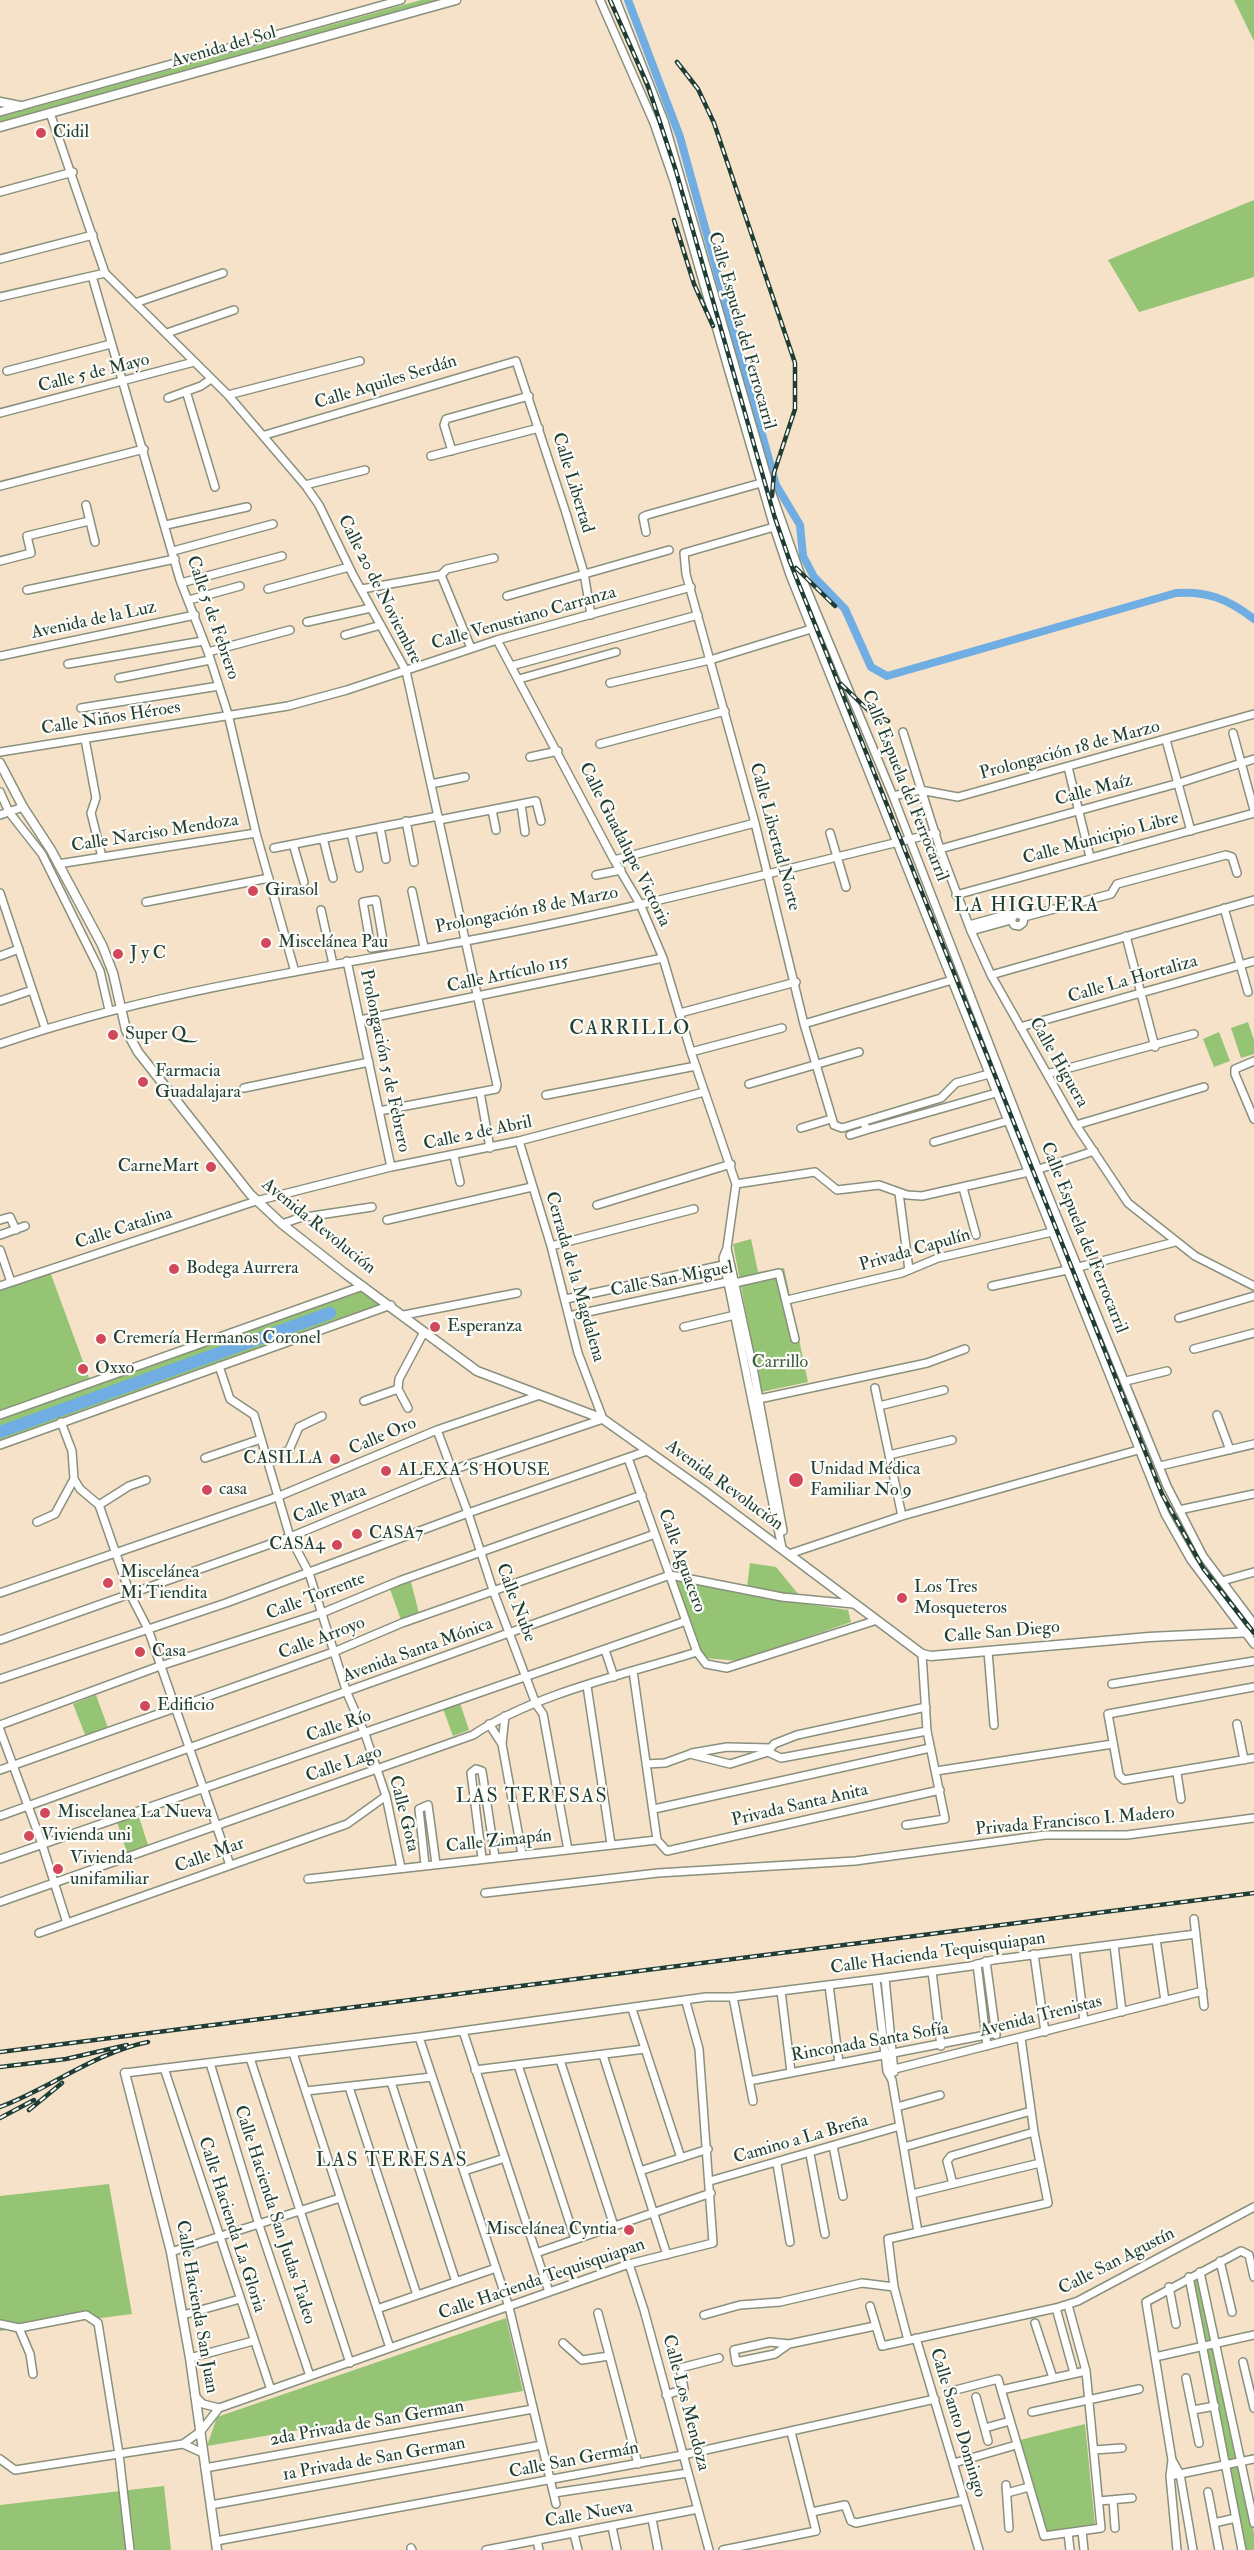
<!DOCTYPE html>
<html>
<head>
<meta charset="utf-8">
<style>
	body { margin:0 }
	canvas { display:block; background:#f5e2c9 }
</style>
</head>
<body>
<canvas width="1254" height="2550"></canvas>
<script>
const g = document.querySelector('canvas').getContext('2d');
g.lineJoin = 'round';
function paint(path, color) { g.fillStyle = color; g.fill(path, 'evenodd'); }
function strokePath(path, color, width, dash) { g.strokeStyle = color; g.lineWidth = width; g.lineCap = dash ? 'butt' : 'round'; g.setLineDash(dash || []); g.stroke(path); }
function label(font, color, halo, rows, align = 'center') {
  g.font = font + ' "IM FELL Double Pica",serif'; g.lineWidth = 4.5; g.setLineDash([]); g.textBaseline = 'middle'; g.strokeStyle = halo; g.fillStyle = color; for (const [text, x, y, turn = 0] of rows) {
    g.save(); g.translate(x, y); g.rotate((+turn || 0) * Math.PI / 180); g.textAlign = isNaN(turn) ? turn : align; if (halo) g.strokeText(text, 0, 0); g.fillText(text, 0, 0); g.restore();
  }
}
paint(new Path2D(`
	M421 0H440L0 122V117Z
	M1234 0H1254V41Z
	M1254 200V277L1139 312 1108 260Z
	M1248 1022 1254 1040V1054L1241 1058 1231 1028Z
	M1219 1032 1230 1061 1214 1067 1203 1039Z
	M751 1239 758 1272 784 1268 808 1382 761 1392 733 1244Z
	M49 1269 89 1378 363 1286 391 1305 151 1387 0 1442V1286Z
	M750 1563 776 1567 799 1595 787 1593V1601L848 1610 851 1622 739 1661 704 1658 674 1585 676 1580 746 1595Z
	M411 1582 419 1613 401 1620 390 1589Z
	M96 1695 108 1728 86 1737 73 1704Z
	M459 1700 469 1730 453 1736 442 1706Z
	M137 1811 149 1848 128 1856 116 1819Z
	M109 2184 132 2314 0 2331V2196Z
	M1198 2275 1240 2463 1254 2533V2550H1245L1192 2278Z
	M506 2318 523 2391 207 2446 217 2417Z
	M1085 2424 1095 2526 1047 2532 1020 2440Z
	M164 2486 171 2550H0V2505Z`), '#94c474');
strokePath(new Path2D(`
	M628 0 680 137 776 485 800 525 803 556 814 577 845 609 871 667 887 676 1176 593C1208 591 1228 599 1254 619`), '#70ade2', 8);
strokePath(new Path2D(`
	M0 1432 330 1313`), '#70ade2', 12);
const minor = new Path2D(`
	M600 0 654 123 674 181 774 527 790 575 1165 1514 1191 1560 1254 1644
	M616 0 664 121 772 494 800 573 893 796 1038 1170 1167 1486 1203 1556 1254 1624
	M0 112 401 0
	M50 113 105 273 228 395 305 485 319 505 353 575 406 671 497 1085 496 1089 480 1092 490 1148
	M0 192 73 172
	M0 259 93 235
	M92 276 180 580 208 652 228 714 256 833 295 972
	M0 297 105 273
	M135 303 223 273
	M167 333 234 310
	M7 371 111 344
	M186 391 215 487
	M228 395 360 361
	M168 398 201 386 211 379
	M0 413 194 362
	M265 435 516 361 566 513 584 573 591 615
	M452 451 444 425 446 419 529 396
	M431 456 539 428
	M305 485 365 470
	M0 486 144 449
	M86 505 95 542
	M166 525 247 507
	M774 527 684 553 686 574 755 823 804 1024 834 1125 842 1128 941 1098 956 1083 989 1074
	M646 532 643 517 647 515 761 483
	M173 551 273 524
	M0 561 31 553 27 536 89 521
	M441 575 471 648
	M441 575 447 569 494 558
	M181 583 282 556
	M268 589 349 567
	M362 589 441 575
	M27 590 175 559
	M507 596 669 550
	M189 600 240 586
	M307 622 371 608
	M345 635 381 625
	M497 640 614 860 640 904 663 958 691 1052 736 1184 727 1248 723 1258 782 1548
	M208 652 290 630
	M0 656 195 615
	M68 664 203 641
	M511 666 698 615
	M119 678 210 660
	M519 679 616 652
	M610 683 710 660 811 629
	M81 708 219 686
	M903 732 940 849 971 931 991 975 1076 1125 1128 1203 1195 1256 1254 1286
	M1233 733 1254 810
	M85 739 96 798 91 813 102 857
	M1166 740 1191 831
	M600 744 725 711
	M0 752 288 706 347 690 497 640 691 587
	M530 757 558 751
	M1068 767 1090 857
	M431 784 465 777
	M0 792 9 812 42 854 100 971 109 1010
	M893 796 920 790 958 797 1254 714
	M521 804 525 832
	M492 810 496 830
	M0 815 23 807
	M439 820 536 801 541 821
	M406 821 414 862
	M380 827 386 859
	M351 833 359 868
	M830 833 846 887
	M323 838 333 878
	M293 844 304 882
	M274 848 438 816
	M940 849 1179 783 1254 759
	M614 860 755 823
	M58 864 256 833
	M596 875 621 870
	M412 891 424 947
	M0 893 45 1028
	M956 895 1254 813
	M376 900 384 946 371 948 363 902Z
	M146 902 269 878
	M1224 908 1248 992
	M321 910 333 964
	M1024 917 1111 894 1117 884 1226 855 1232 857 1237 873
	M969 925 1013 913
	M971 931 1011 920 1016 913 1024 917 1023 923 1019 926 1014 925 1011 920
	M1126 936 1155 1047
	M0 956 19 949
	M347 961 391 1167
	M991 975 1254 900
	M0 1001 32 990
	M680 1013 796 982
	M360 1020 663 958
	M804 1024 952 980
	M1020 1027 1254 961
	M0 1044C151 992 310 970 466 941 624 912 780 870 936 833
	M691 1052 782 1028
	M1254 1061 1235 1069V1074L1254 1119
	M1047 1074 1194 1034
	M749 1084 859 1052
	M244 1088 369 1062
	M546 1095 696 1066
	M379 1111 480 1092
	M864 1122 866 1130 996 1093
	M1076 1125 1204 1087
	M801 1128 831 1119
	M850 1135 866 1130
	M934 1142 1007 1121
	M454 1156 460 1182
	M736 1184 815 1172 837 1190 879 1185 907 1195 922 1196 1033 1171 1094 1151
	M963 1188 976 1235
	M899 1193 909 1270
	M597 1205 731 1164
	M0 1220 10 1217 16 1230
	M387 1220 532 1187
	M282 1224 299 1218 372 1207
	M0 1235 25 1226
	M551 1246 694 1209
	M727 1248 754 1373 783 1531
	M0 1250 11 1282
	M1079 1267 1175 1242
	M0 1286 256 1201 391 1167 519 1141 704 1092
	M992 1286 1067 1270
	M566 1299 728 1264
	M787 1300 902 1273 938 1258 1052 1232
	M404 1315 517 1293
	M569 1316 727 1282 735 1283 779 1273 795 1339
	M1179 1318 1254 1296
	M684 1327 735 1315
	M1194 1349 1254 1333
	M219 1366 230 1399 254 1415 290 1537 309 1573 347 1693 365 1734 386 1796 401 1868
	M1126 1381 1167 1371
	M875 1388 902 1516
	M759 1399 927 1363 965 1349
	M364 1401 398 1389
	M879 1406 944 1390
	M408 1408 398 1389 399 1379 424 1332
	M0 1415 363 1286
	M1217 1415 1230 1450
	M61 1422 72 1451 74 1479 80 1489 99 1505 130 1594 148 1629 230 1865
	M437 1430 468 1513 494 1593 536 1704 543 1714 568 1850
	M0 1445 391 1305
	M889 1455 952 1440
	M205 1458 261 1439
	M628 1458 697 1652 706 1664 727 1668 874 1621
	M269 1459 289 1450 299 1427 322 1416
	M1160 1466 1254 1444
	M99 1505 129 1486 146 1480
	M1179 1510 1254 1494
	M37 1522 55 1514 74 1479
	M789 1554 902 1516 1138 1450
	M1222 1581 1254 1572
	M0 1593 277 1497 437 1430 540 1395
	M0 1640 290 1537 452 1470 603 1419 578 1353 551 1246 519 1141
	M605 1650 614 1677
	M988 1651 994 1725
	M633 1671 657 1840 667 1851 940 1790
	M0 1679 226 1603 468 1513 647 1451
	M1112 1684 1254 1661
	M587 1686 611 1844
	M1254 1687 1108 1714 1119 1775 1124 1780 1254 1758
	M505 1716 502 1744 522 1854
	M489 1724 502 1744
	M1237 1724 1244 1760
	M0 1725 160 1666 322 1613 399 1581 642 1495
	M0 1730 42 1844 67 1923
	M768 1752 781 1758 927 1731
	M692 1753 727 1747 770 1748
	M646 1764 665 1763 690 1754 730 1764 768 1752 774 1744 797 1735 926 1707
	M0 1770 336 1651 402 1623 655 1534
	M936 1771 1113 1744
	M1177 1773 1181 1799
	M654 1809 930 1748
	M0 1816 670 1575 782 1597 854 1604
	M906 1825 945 1819 927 1731 922 1654
	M482 1858 471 1773 476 1769 482 1771 495 1857
	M0 1859 686 1621
	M425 1865 419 1809 428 1805 436 1864
	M308 1879 657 1840
	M485 1893 658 1873 855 1861 1045 1835H1127L1254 1818
	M0 1902 473 1735C534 1694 626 1674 697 1652
	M1194 1919 1204 2006
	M39 1933 347 1824 386 1796
	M1156 1939 1165 2001
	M1114 1945 1122 2012
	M1075 1950 1084 2021
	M1034 1954 1045 2032
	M986 1961 996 2035
	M977 1964 987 2046
	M932 1971 941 2046
	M885 1978 894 2072
	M876 1979 887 2071 892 2080 918 2232
	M829 1985 839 2063
	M781 1991 791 2072
	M733 1997 753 2101
	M632 2009 681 2158
	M463 2031 549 2292
	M419 2037 509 2307 556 2504
	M293 2053 390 2348
	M603 2055 667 2255
	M250 2058 350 2363
	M560 2060 614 2226
	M210 2063 259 2225 310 2376
	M518 2065 575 2239
	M164 2068 271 2390
	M475 2070 645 2049
	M887 2071 1203 1991
	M125 2073 419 2037 706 1997H733L876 1979 971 1966 993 1960 1196 1934
	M749 2081 996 2033
	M391 2082 456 2282
	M349 2087 417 2295
	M306 2091 432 2077
	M897 2107 940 2095
	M833 2146 843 2196
	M904 2147 1031 2111
	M810 2154 825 2234
	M777 2164 790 2242
	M464 2171 505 2158
	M640 2171 708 2149
	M710 2181 900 2126
	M953 2184 947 2161 951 2156 1034 2132
	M912 2194 1040 2163
	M171 2252 340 2198
	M536 2253 711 2193
	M1220 2261 1232 2312
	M629 2264 644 2310 709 2550
	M1200 2272 1254 2523
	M1189 2277 1242 2550
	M1169 2287 1176 2324
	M870 2306 882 2346 1056 2308 1078 2301 1254 2207
	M1056 2308 1074 2373
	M377 2309 496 2268
	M598 2313 638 2464
	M183 2315 240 2299
	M704 2315 740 2305 780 2302 862 2283 894 2287
	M1035 2323 1053 2378
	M0 2324 19 2328 86 2315 98 2323 119 2454 130 2550
	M19 2328 30 2354 33 2374
	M916 2338 979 2550
	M908 2340 894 2287 888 2239 1048 2203 1034 2132 1021 2038
	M770 2342 789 2344 775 2354 736 2362 734 2350Z
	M563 2343 582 2360 609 2356
	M789 2344 875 2326
	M1155 2357 1254 2335
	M190 2358 253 2341
	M1243 2362 1254 2408
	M1186 2378 1199 2443
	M1001 2390 1086 2371
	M948 2392 998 2379 1044 2536 1101 2528 1086 2371 1068 2305
	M666 2395 684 2389 680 2368 719 2358
	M195 2396 203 2404 219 2408
	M976 2397 988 2441
	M1193 2410 1215 2406
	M1032 2412 1139 2389
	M985 2428 1010 2421
	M183 2444 203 2453
	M1094 2450 1122 2448
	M0 2459 15 2470 183 2444 201 2431 219 2408 629 2264 713 2243 699 2049 686 2002
	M1172 2460 1180 2474 1193 2550
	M954 2463 1016 2445
	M205 2468 533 2409
	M1170 2476 1254 2459
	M1006 2485 1009 2528
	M1208 2492 1219 2550
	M554 2493 688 2473
	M1007 2493 1029 2487
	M1113 2500 1115 2528
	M1099 2501 1132 2498
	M211 2505 542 2445
	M812 2512 845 2505 851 2521 856 2523 964 2500
	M652 2519 658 2550
	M1214 2523 1236 2518
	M612 2527 617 2550
	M1082 2531 1084 2550
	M1068 2533 1070 2550
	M574 2534 578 2550
	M537 2540 539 2550
	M216 2541 683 2455 935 2399
	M411 2548 412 2550
	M486 2550 698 2509
	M723 2550 816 2531 791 2432
	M1177 2550 1170 2476 1172 2460 1146 2302 1241 2251 1249 2255 1254 2277`);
const major = new Path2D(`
	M0 102 20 106
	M0 127 456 0
	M0 763 23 807 51 850 102 945 113 973 126 1030 138 1052 250 1194 282 1224 343 1272 477 1371 603 1419 703 1490 922 1654 931 1656 1149 1637 1254 1632
	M125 2073 171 2252 190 2358 217 2550`);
strokePath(minor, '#8a907e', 10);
strokePath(major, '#8a907e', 11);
strokePath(minor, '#fff', 7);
strokePath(major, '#fff', 8);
const rail = new Path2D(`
	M610 0 648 86 676 171 774 515 790 562 1162 1494 1203 1568 1254 1633
	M677 62 698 89 714 123 795 363V409L774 473 772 496
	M674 220 694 284 713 326
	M796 568 835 606
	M841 684 870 712 888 721
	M0 2052 1254 1893
	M0 2067 66 2059 127 2045
	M0 2107C51 2088 94 2053 148 2042
	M29 2110 62 2083
	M0 2118 34 2100`);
strokePath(rail, '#1f3d34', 4.5);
strokePath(rail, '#fdfcf7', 2, [7]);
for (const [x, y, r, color] of [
	[41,133,6,"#d1495b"],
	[253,891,6,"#d1495b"],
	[266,943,6,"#d1495b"],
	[118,954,6,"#d1495b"],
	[113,1035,6,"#d1495b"],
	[143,1082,6,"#d1495b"],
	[211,1167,6,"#d1495b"],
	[174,1269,6,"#d1495b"],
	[435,1327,6,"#d1495b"],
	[101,1339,6,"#d1495b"],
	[83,1369,6,"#d1495b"],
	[335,1459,6,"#d1495b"],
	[386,1471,6,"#d1495b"],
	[796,1480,8,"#d1495b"],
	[207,1490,6,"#d1495b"],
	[357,1534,6,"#d1495b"],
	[337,1545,6,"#d1495b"],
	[108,1583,6,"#d1495b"],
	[902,1598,6,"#d1495b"],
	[140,1652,6,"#d1495b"],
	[145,1706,6,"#d1495b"],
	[45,1813,6,"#d1495b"],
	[29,1836,6,"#d1495b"],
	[58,1869,6,"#d1495b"],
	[629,2230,6,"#d1495b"]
]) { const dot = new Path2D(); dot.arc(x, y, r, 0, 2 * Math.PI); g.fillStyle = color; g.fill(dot); strokePath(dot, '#fdfcf7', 2); }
label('18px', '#1f3d34', '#fdfcf7', [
	["Avenida del Sol",224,48,-16],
	["Calle Espuela del Ferrocarril",741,331,74],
	["Calle 5 de Mayo",94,374,-14],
	["Calle Aquiles Serdán",386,383,-17],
	["Calle Libertad",572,483,73],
	["Calle 20 de Noviembre",379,590,63],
	["Calle 5 de Febrero",212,618,71],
	["Calle Venustiano Carranza",524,619,-16],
	["Avenida de la Luz",94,621,-12],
	["Calle Niños Héroes",111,719,-9],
	["Prolongación 18 de Marzo",1070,751,-15],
	["Calle Espuela del Ferrocarril",904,786,68],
	["Calle Maíz",1094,791,-15],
	["Calle Narciso Mendoza",155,834,-9],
	["Calle Libertad Norte",774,837,75],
	["Calle Municipio Libre",1101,839,-15],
	["Calle Guadalupe Victoria",624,845,63],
	["Prolongación 18 de Marzo",527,911,-11],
	["Calle Artículo 115",508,975,-12],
	["Calle La Hortaliza",1133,980,-16],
	["Prolongación 5 de Febrero",384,1061,78],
	["Calle Higuera",1058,1063,60],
	["Calle 2 de Abril",478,1134,-12],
	["Avenida Revolución",318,1227,39],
	["Calle Catalina",124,1229,-18],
	["Calle Espuela del Ferrocarril",1083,1238,68],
	["Privada Capulín",915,1251,-16],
	["Cerrada de la Magdalena",574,1277,74],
	["Calle San Miguel",672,1280,-11],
	["Calle Oro",383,1437,-23],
	["Avenida Revolución",724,1486,36],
	["Calle Plata",330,1505,-22],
	["Calle Aguacero",681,1561,70],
	["Calle Torrente",316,1597,-21],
	["Calle Nube",515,1603,69],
	["Calle San Diego",1002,1633,-5],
	["Calle Arroyo",322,1639,-21],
	["Avenida Santa Mónica",418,1651,-20],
	["Calle Río",339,1727,-19],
	["Calle Lago",344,1765,-19],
	["Privada Santa Anita",800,1806,-13],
	["Calle Gota",403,1814,76],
	["Privada Francisco I. Madero",1075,1822,-5],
	["Calle Zimapán",499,1842,-6],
	["Calle Mar",210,1856,-20],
	["Calle Hacienda Tequisquiapan",938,1954,-8],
	["Avenida Trenistas",1041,2017,-14],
	["Rinconada Santa Sofía",870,2043,-10],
	["Camino a La Breña",801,2140,-16],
	["Calle Hacienda San Judas Tadeo",274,2215,72],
	["Calle Hacienda La Gloria",231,2225,72],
	["Calle San Agustín",1117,2262,-27],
	["Calle Hacienda Tequisquiapan",542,2280,-19],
	["Calle Hacienda San Juan",196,2307,80],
	["Calle Los Mendoza",685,2403,75],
	["Calle Santo Domingo",957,2423,73],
	["2da Privada de San German",367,2424,-10],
	["1a Privada de San German",374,2460,-10],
	["Calle San Germán",574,2461,-11],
	["Calle Nueva",589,2515,-10]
]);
label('18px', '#1f3d34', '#fdfcf7', [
	["Cidil",53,133],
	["Girasol",265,891],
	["Miscelánea Pau",278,943],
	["J y C",130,954],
	["Super Q",125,1035],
	["Farmacia",155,1072],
	["Guadalajara",155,1093],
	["CarneMart",199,1167,"right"],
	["Bodega Aurrera",186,1269],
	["Esperanza",447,1327],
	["Cremería Hermanos Coronel",113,1339],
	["Oxxo",95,1369],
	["CASILLA",323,1459,"right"],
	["Unidad Médica",810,1470],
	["Familiar No 9",810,1491],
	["ALEXA´S HOUSE",398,1471],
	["casa",219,1490],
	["CASA7",369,1534],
	["CASA4",325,1545,"right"],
	["Miscelánea",120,1573],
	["Mi Tiendita",120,1594],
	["Los Tres",914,1588],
	["Mosqueteros",914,1609],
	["Casa",152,1652],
	["Edificio",157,1706],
	["Miscelanea La Nueva",57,1813],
	["Vivienda uni",41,1836],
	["Vivienda",70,1859],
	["unifamiliar",70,1880],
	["Miscelánea Cyntia",617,2230,"right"]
], 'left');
label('18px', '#3c5f44', '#fdfcf7', [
	["Carrillo",780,1363]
]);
g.letterSpacing = '1.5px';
label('20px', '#1f3d34', '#fdfcf7', [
	["LA HIGUERA",1027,907],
	["CARRILLO",630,1030],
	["LAS TERESAS",532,1798],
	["LAS TERESAS",392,2162]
]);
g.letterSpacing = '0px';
</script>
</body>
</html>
